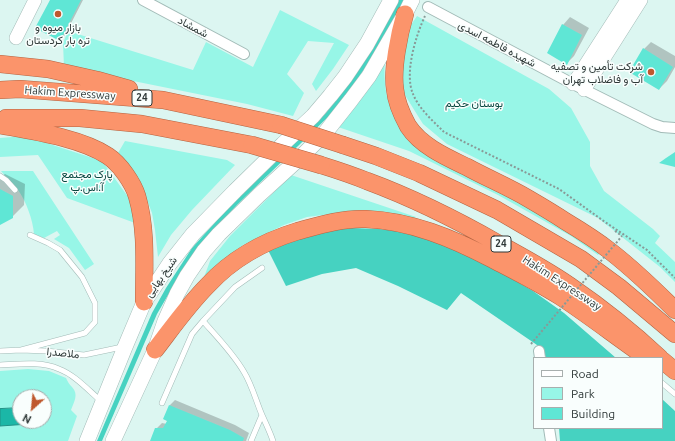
<!DOCTYPE html>
<html>
<head>
<meta charset="utf-8">
<style>
	body { margin:0 }
	#map { position:relative; width:675px; height:441px; overflow:hidden; background:#dcf6f1; font-family:Ubuntu,sans-serif }
	canvas { display:block }
	.legend { position:absolute; left:533px; top:357px; width:130px; height:72px; box-sizing:border-box; background:#f9fefd; border:1px solid #a8afae; margin:0; padding:5px 7px; list-style:none; font-size:12px; color:#2f3938 }
	.legend li { display:flex; align-items:center; gap:8px; height:20px }
	.legend b { width:20px; border:1px solid #a8afae }
	.north { position:absolute; left:12px; top:389px; width:40px; height:40px; box-sizing:border-box; background:#f9fefd; border:1px solid #a8afae; border-radius:50%; rotate:207deg; font-size:11px; font-weight:700; line-height:16px; text-align:center; color:#2f3938 }
	.north::after { content:''; display:block; margin:auto; width:14px; height:18px; background:#bf582e; clip-path:polygon(50% 0,100% 100%,50% 72%,0 100%) }
</style>
</head>
<body>
<div id="map">
<canvas width="675" height="441"></canvas>
<ul class="legend">
<li><b style="height:5px;background:#fff"></b>Road</li>
<li><b style="height:11px;background:#97f6e7"></b>Park</li>
<li><b style="height:11px;background:#5fe6d5"></b>Building</li>
</ul>
<div class="north">N</div>
</div>
<script>
const g = document.querySelector('canvas').getContext('2d');
g.lineJoin = 'round';
function paint(path, color) { g.fillStyle = color; g.fill(path, 'evenodd'); }
function strokePath(path, color, width, dash) { g.strokeStyle = color; g.lineWidth = width; g.lineCap = dash ? 'butt' : 'round'; g.setLineDash(dash || []); g.stroke(path); }
function label(font, color, halo, rows, align = 'center') {
  g.font = font + ' Ubuntu,Vazirmatn,sans-serif'; g.lineWidth = 3; g.setLineDash([]); g.textBaseline = 'middle'; g.strokeStyle = halo; g.fillStyle = color; for (const [text, x, y, turn = 0] of rows) {
    g.save(); g.translate(x, y); g.rotate((+turn || 0) * Math.PI / 180); g.textAlign = isNaN(turn) ? turn : align; if (halo) g.strokeText(text, 0, 0); g.fillText(text, 0, 0); g.restore();
  }
}
paint(new Path2D(`
	M280 10 349 45 333 69 316 91 312 84 334 43 308 41 287 74 304 93 293 116 247 104 64 67 63 43 68 31 193 70 206 42 253 67Z
	M417 16 549 89 571 108 590 142V166L604 191 653 229 660 236 655 243 675 262V282L660 267 598 218 447 144 423 124 403 92 401 47 404 35Z
	M385 57C384 74 384 92 391 108 393 113 397 119 401 124L602 249 598 255 571 236 498 195 409 151 335 126Z
	M25 136 102 161 129 198 135 223 67 198 38 155 0 157V138Z
	M125 141 227 160 235 165 192 210 171 235 158 257 155 230 152 213 142 187 118 153Z
	M1 171H33L94 264 85 270 69 248 54 239 60 235 57 231 44 238 34 234C33 220 26 201 18 190 12 183 6 177 1 171Z
	M291 175 416 217 411 220 331 214 307 217 284 225 243 245 203 280 210 261 230 236Z
	M28 369 49 371 66 378C68 382 69 384 72 387 79 394 74 402 71 410L77 416 68 441H0V371ZM20 397H44V421H20Z`), '#97f6e7');
paint(new Path2D(`
	M397 0H405L365 68 346 96 328 117 238 204 213 231 175 283 157 314 102 441H97L152 313 166 288 192 248 228 208 325 114 343 91 360 67Z
	M352 228 379 229 421 234 467 253 533 291 564 313 616 358H547L537 345 461 293 447 310 398 286 356 268 322 274 286 286 268 250 319 230Z
	M662 399 675 411V441H560L559 428H662Z`), '#46d2c1');
const water = new Path2D(`
	M20 408V421H28L29 424 0 426V409Z`);
paint(water, '#1bb7a7');
strokePath(water, '#219186', 1);
paint(new Path2D(`
	M51 0H83L65 35 59 40Z
	M570 17 589 28 574 56 567 63 548 53 563 25Z
	M651 42 675 56V67L667 81 659 89 644 49Z
	M5 174 25 184 24 205 12 217 0 224V177Z
	M175 400 235 425 249 433 246 441H151L156 429 162 423 167 424 168 421 164 419 170 405Z`), '#0003');
paint(new Path2D(`
	M50 0H81L60 41 35 28Z
	M562 24 582 35 567 65 547 53Z
	M643 48 673 67 659 90 629 72Z
	M675 152V167L659 163 666 158Z
	M0 189 13 196V218L0 225Z
	M169 405 230 430 244 438 243 441H150L155 428H163L167 421 163 419Z`), '#5fe6d5');
const service = new Path2D(`
	M0 176 6 180 15 190
	M262 268 235 287 203 321C217 337 233 353 244 372 252 385 256 401 262 415 266 424 270 432 273 441
	M21 350 85 333 95 322V303L82 277 60 250 48 243 30 235
	M0 351 21 350 46 351 84 355 122 347
	M0 365C19 364 41 361 59 369 75 375 88 390 101 401
	M662 383 675 394
	M162 403 192 334 203 321
	M251 441 262 415`);
const minor = new Path2D(`
	M143 0 244 54
	M428 7 573 84 653 124 662 127 675 128
	M539 351 540 358
	M549 428 551 441`);
const tertiary = new Path2D(`
	M16 38 35 0
	M573 84 627 0
	M584 90 641 0`);
const secondary = new Path2D(`
	M87 441 125 347 144 302 170 263 193 234 235 191 283 144 313 116 330 96 345 77 367 44 391 0
	M113 441 155 350 165 321 177 294 187 276 204 251 219 234 259 195 303 155 325 133 351 100 369 76 405 14 412 0`);
const trunk = new Path2D(`
	M405 14C399 34 392 69 395 89 396 101 402 115 408 126 421 146 446 157 467 167 487 178 509 187 529 199 541 206 553 213 565 221 580 230 596 240 610 251 633 269 654 289 675 310
	M0 64 48 69 97 80 129 89
	M0 90 20 89 163 100 281 125
	M6 118H80L142 124 252 145
	M0 125C33 131 81 138 108 156 120 164 133 183 137 196 147 230 144 267 144 302
	M343 145 376 156 419 173 497 210 581 259 619 287 675 334
	M321 165C337 170 352 175 367 181 413 198 457 220 499 244 523 257 547 270 570 286 602 308 632 332 660 358
	M155 350C172 328 188 305 208 285 232 259 265 241 298 231 320 225 343 218 366 219 411 221 452 238 492 259 515 271 539 283 561 297 590 316 618 338 647 358
	M662 360 675 371`);
strokePath(service, '#a2bbb7', 6);
strokePath(minor, '#a2bbb7', 12);
strokePath(tertiary, '#a2bbb7', 14);
strokePath(secondary, '#a2bbb7', 16);
strokePath(trunk, '#b36341', 18);
strokePath(new Path2D(`
	M425 16C416 35 404 73 413 94 419 109 433 121 444 132L559 189 605 222 647 250 675 278
	M615 231 622 236`), '#889a97', 2, [2, 2]);
strokePath(service, '#fff', 5);
strokePath(minor, '#fff', 10);
strokePath(tertiary, '#fff', 13);
strokePath(secondary, '#fff', 15);
strokePath(trunk, '#fb946b', 17);
const trunkBridge = new Path2D(`
	M281 125 343 145
	M252 145 321 165`);
strokePath(trunkBridge, '#b36341', 18, []);
strokePath(new Path2D(`
	M531 344 622 236`), '#889a97', 2, [2, 2]);
strokePath(trunkBridge, '#fb946b', 17);
for (const [x, y, r, color] of [
	[58,14,4,"#bf582e"],
	[651,72,4,"#bf582e"]
]) { const dot = new Path2D(); dot.arc(x, y, r, 0, 2 * Math.PI); g.fillStyle = color; g.fill(dot); strokePath(dot, '#f9fefd', 1.5); }
for (const [x, y, w] of [
	[142,98,20],
	[501,244,20]
]) { const box = new Path2D(); box.roundRect(x - w / 2, y - 8, w, 16, 3); g.fillStyle = '#f9fefd'; g.fill(box); strokePath(box, '#2f3938', 1); }
label('bold 10px', '#2f3938', null, [
	["24",142,98],
	["24",501,244]
]);
label('11px', '#2f3938', '#f9fefd', [
	["بازار میوه و",58,27],
	["تره بار کردستان",58,40],
	["شركت تأمين و تصفيه",643,66,"right"],
	["آب و فاضلاب تهران",643,79,"right"]
]);
label('11px', '#2f3938', '#f9fefd', [
	["شمشاد",193,27,28],
	["شهیده فاطمه اسدی",497,44,28],
	["Hakim Expressway",70,93,4],
	["شیخ بهایی",161,277,-55],
	["Hakim Expressway",562,283,33],
	["ملاصدرا",63,353,6]
]);
label('11px', '#084740', '#f9fefd', [
	["بوستان حکیم",474,103],
	["پارک مجتمع",87,174],
	["آ.اس.پ",87,187]
]);
</script>
</body>
</html>
